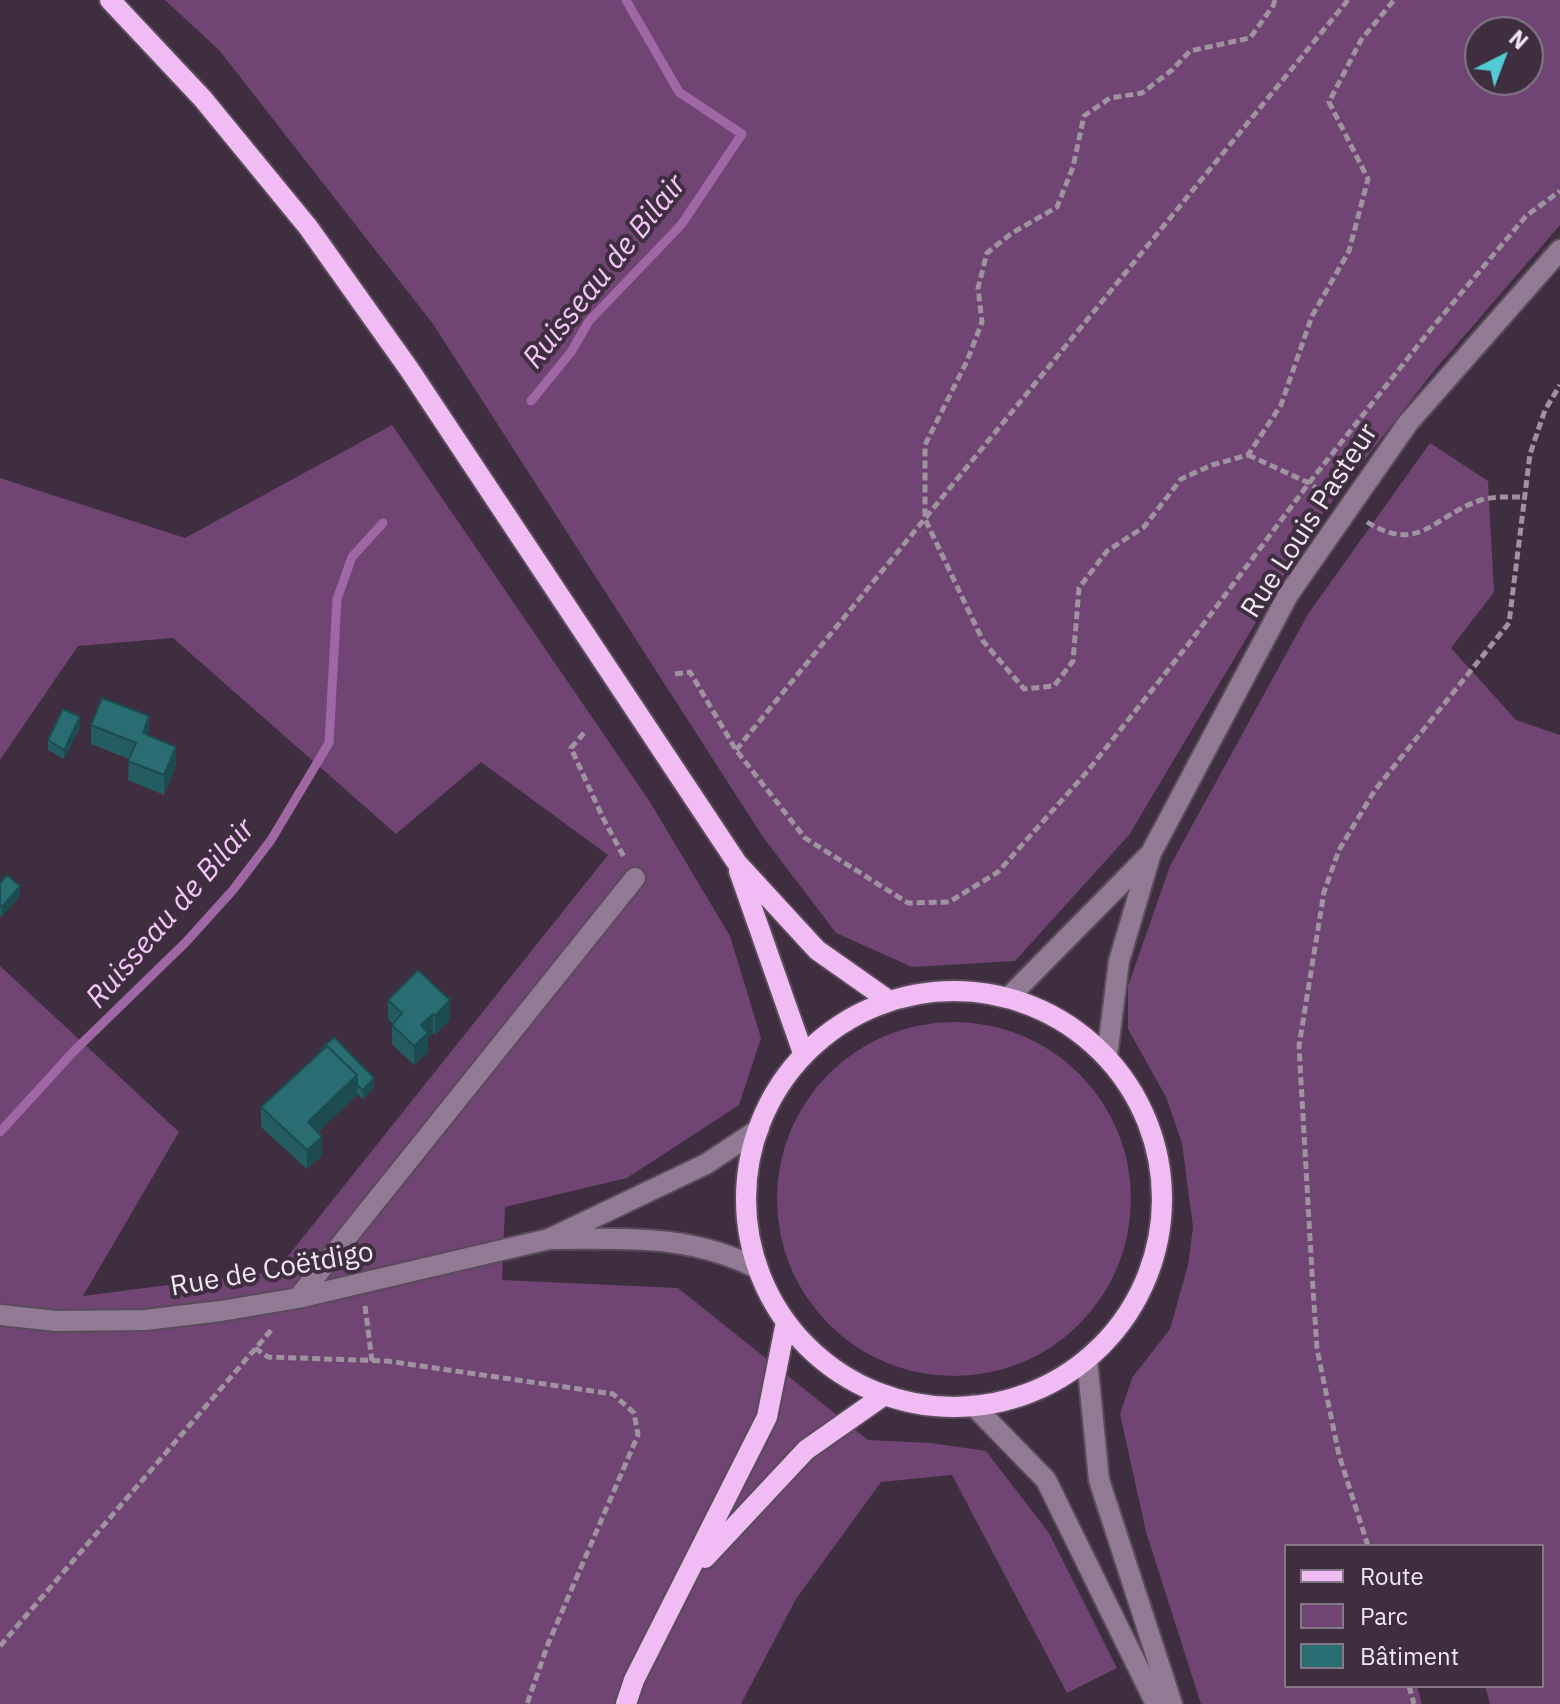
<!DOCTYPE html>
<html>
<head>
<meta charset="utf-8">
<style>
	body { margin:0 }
	#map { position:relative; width:1560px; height:1704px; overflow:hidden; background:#3e2e3f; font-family:"IBM Plex Sans",sans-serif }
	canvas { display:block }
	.legend { position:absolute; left:1284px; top:1544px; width:260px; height:144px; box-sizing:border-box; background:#3e2e3f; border:2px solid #857886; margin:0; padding:10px 14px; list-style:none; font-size:24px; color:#f0e6f1 }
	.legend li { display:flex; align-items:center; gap:16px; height:40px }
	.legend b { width:40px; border:2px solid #857886 }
	.north { position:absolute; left:1464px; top:16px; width:80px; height:80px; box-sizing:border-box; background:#3e2e3f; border:2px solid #857886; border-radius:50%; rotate:42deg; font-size:22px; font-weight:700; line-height:32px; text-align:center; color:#f0e6f1 }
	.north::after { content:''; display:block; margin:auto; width:28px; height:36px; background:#52cbd7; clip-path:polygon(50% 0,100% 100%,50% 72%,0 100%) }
</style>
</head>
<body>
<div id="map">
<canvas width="1560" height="1704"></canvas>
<ul class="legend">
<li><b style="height:10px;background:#f1bcf4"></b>Route</li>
<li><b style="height:22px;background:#704473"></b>Parc</li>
<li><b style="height:22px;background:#296c72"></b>Bâtiment</li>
</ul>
<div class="north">N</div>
</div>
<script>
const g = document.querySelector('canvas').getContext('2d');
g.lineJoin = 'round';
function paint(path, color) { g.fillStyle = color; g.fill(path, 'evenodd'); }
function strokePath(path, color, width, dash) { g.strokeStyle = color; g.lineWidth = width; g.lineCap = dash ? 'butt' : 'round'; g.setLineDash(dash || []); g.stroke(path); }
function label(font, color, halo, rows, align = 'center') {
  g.font = font + ' "IBM Plex Sans",sans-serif'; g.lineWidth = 8; g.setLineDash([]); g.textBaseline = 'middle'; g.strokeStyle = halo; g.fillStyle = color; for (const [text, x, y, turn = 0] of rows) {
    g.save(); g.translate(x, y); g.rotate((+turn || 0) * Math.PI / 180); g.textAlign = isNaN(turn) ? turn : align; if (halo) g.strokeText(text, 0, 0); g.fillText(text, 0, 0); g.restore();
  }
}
paint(new Path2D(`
	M165 0H1560V225L1433 372 1314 525 1129 835 1015 961 912 967 836 933 763 837 433 324 219 50ZM1480 32H1528V80H1480Z
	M392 425 650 802 730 936 761 1038 739 1105 627 1178 505 1207 502 1280 678 1288 868 1440 931 1443 986 1451 1049 1533 1117 1668 1067 1693 952 1475 881 1482 796 1599 741 1704H0V966L179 1132 83 1296 276 1271 608 855 481 762 396 834 173 638 78 646 0 760V478L185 538Z
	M1430 443 1488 481 1494 592 1451 648 1516 720 1560 735V1704H1490L1485 1686H1542V1546H1286V1686H1417L1422 1704H1201L1146 1532 1120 1414 1132 1378 1170 1329 1188 1265 1193 1227 1182 1143 1166 1097 1128 1029V986L1170 866 1308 614Z
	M777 1199a177 177 0 1 1 354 0a177 177 0 1 1-354 0Z`), '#704473');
strokePath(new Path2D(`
	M531 401 571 352 589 321 681 225 742 134 679 92 626 0
	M0 1132 74 1051 186 942 233 890 271 840 329 743 337 599 352 557 383 523`), '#a067a5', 9);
const minor = new Path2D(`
	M1009 997 1148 856
	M1107 1056 1119 961 1151 853 1288 595 1408 423 1560 250
	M553 1239C628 1239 688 1234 757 1268
	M298 1298 635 878
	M0 1315 56 1321 145 1320 221 1311 298 1298 549 1239 706 1164 759 1129
	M1087 1359 1099 1480 1172 1704
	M973 1405 1046 1480 1156 1704`);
const major = new Path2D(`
	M110 0 203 99 308 227 409 369 737 863 817 950 888 1000
	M739 871 803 1053
	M746 1199a208 208 0 1 1 416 0a208 208 0 1 1-416 0Z
	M705 1558 806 1450 883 1396
	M626 1704 634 1680 767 1417 786 1322`);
strokePath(minor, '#5a4b5b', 24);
strokePath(major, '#5a4b5b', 24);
strokePath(new Path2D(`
	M1275 0 1273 6 1250 38 1190 51 1172 70 1142 93 1110 98 1084 116 1073 167 1057 207 1012 233 987 253 978 288 982 322 967 361 925 445V519L983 641 1024 689 1054 686 1073 661 1079 588 1107 551 1144 527 1181 479 1212 465 1248 455 1281 405 1312 316 1349 251 1368 179 1329 102 1361 40 1394 0
	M1248 455 1309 483 1329 497
	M1367 522C1420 555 1434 515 1481 500 1494 496 1511 497 1525 497
	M675 674 690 672 736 750 805 838 908 903 949 902 998 872 1086 773 1187 646 1309 483 1431 329 1526 216 1560 191
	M584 733 571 748 603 818 625 859
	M736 750 1348 0
	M365 1306 372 1361
	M255 1348 268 1357 387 1361 613 1394 634 1413 638 1435 548 1644 527 1704
	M1368 1546 1339 1455 1317 1349 1312 1273 1299 1046 1324 892 1339 850 1375 790 1509 623 1530 454 1545 410 1560 385
	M0 1646 273 1328
	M1409 1686 1414 1704`), '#9f93a0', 5, [8, 4]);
strokePath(minor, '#927994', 20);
strokePath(major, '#f1bcf4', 20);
paint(new Path2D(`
	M91 725 149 736 176 766 164 795 128 780 129 759 91 744Z
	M80 727 64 759 48 750V740Z
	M0 883 20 896 2 917 0 915Z
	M388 1000 450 1020 435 1035 433 1033 428 1038V1052L414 1065 392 1044V1025L393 1024 388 1019Z
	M321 1049 374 1088 363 1099 357 1094 318 1132 322 1156 307 1169 261 1127V1107L321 1051Z`), '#235d62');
paint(new Path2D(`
	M149 716V735L143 733Z
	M80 717V727L64 759V750Z
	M176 747V766L164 795V775Z
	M20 886V896L2 917V907Z
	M450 1000V1020L435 1035V1016Z
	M433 1014V1033L428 1038V1052L414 1065V1046L421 1025Z
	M357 1075V1095L308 1142V1122Z
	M374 1078V1088L363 1099V1090Z
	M322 1137V1156L307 1169V1150Z`), '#1d4c50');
const building = new Path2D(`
	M102 698 149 716 143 733 176 747 164 775 128 761 136 743 91 725Z
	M63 709 80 717 64 750 48 740Z
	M7 875 20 886 2 907 0 905V883Z
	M418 970 450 1000 435 1016 433 1014 421 1025 428 1033 414 1046 392 1025 402 1013 388 1000Z
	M334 1037 374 1078 363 1090 357 1085V1075L327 1046 322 1050 321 1049Z
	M327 1046 357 1075 308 1122 322 1137 307 1150 261 1107Z`);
paint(building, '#296c72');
strokePath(building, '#1d4c50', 2);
label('28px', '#f0e6f1', '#3e2e3f', [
	["Rue Louis Pasteur",1310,521,-57],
	["Rue de Coëtdigo",272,1270,-10]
]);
label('italic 30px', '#f5c6f8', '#3e2e3f', [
	["Ruisseau de Bilair",605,272,-51],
	["Ruisseau de Bilair",171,914,-49]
]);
</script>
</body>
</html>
